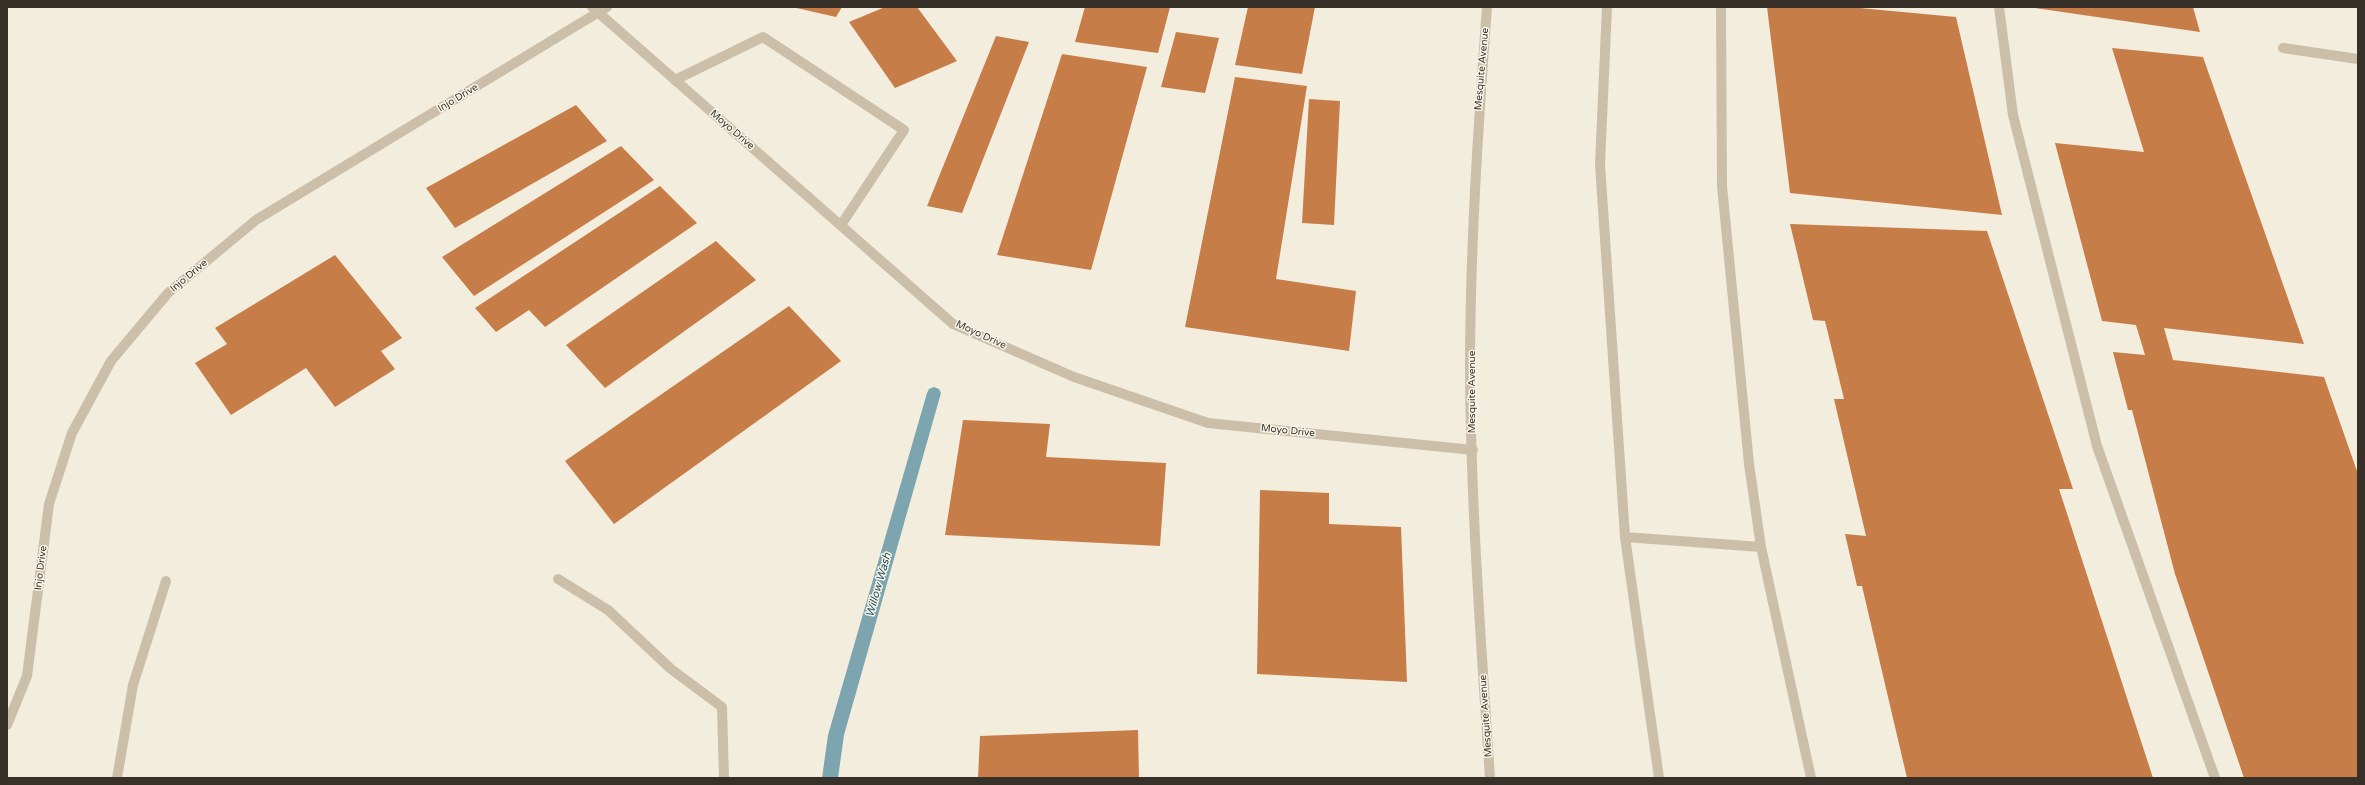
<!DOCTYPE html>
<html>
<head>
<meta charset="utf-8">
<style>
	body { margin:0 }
	#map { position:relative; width:2365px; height:785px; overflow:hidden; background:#f3edde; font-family:"Varela Round",sans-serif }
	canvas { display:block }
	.frame { position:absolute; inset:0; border:8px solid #383129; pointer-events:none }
</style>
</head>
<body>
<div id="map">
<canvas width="2365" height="785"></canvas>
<div class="frame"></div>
</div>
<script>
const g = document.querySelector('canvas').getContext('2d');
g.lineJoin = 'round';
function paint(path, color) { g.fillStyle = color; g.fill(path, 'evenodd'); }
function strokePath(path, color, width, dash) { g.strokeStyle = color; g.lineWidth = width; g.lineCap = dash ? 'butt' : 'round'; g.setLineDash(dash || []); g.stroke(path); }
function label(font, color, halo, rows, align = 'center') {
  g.font = font + ' "Varela Round",sans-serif'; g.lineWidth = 3; g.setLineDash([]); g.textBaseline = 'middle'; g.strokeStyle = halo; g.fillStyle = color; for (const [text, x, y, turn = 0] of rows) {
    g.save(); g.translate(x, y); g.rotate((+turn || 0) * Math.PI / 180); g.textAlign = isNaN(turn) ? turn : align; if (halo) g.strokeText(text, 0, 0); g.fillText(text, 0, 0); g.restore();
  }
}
paint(new Path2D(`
	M934 387 939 389 941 393 844 735 838 778H822L828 735 927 393 929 389Z`), '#7ca5b0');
paint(new Path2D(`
	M792 7H842L836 17Z
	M885 7H917L957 61 895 88 849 22Z
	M1085 7H1170L1158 53 1075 42Z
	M1248 7H1315L1302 74 1235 65Z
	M1767 7H1849L1956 17 2002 215 1790 193Z
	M2035 7H2193L2200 32 2035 8Z
	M1176 32 1219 38 1205 93 1161 87Z
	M996 36 1029 42 962 213 927 206Z
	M2112 48 2203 57 2304 344 2164 328 2173 360 2324 377 2358 474V778H2244L2175 574 2132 410H2128L2113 352 2145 355 2136 325 2102 321 2055 143 2144 152Z
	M1062 54 1147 67 1091 270 997 255Z
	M1235 77 1307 86 1276 279 1356 291 1349 351 1185 327Z
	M1309 99 1340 101 1334 225 1302 223Z
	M576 105 607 141 455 228 426 188Z
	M621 146 654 180 474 296 442 257Z
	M660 186 697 223 545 327 529 310 496 332 475 308Z
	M1790 224 1987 231 2073 489H2059L2153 778H1907L1862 586H1857L1845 534 1866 536 1834 399H1844L1825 321 1813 320Z
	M716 241 756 280 605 388 566 345Z
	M335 255 402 338 381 351 395 369 335 407 306 368 231 415 195 363 227 344 215 328Z
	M789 306 841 361 614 524 565 461Z
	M963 420 1050 424 1046 457 1166 463 1160 546 945 535Z
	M1260 490 1329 493V524L1401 527 1407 682 1257 674Z
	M1138 730 1139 778H978L980 736Z`), '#c77d47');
strokePath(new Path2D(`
	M1607 7 1600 164 1625 537 1659 778
	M1721 7 1722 186 1749 464 1761 547 1811 778
	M1999 7 2013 115 2097 446 2215 778
	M2283 48 2358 59
	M675 80 763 37 904 130 841 225
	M1625 537 1761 547
	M558 579 608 610 671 669 722 707 724 778
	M117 778 133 685 166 581`), '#cbbfa9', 10);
strokePath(new Path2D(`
	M592 7 953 324 1074 377 1208 423 1473 450
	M7 725 27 676 49 504 72 433 111 361 168 293 256 220 607 7`), '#cbbfa9', 10);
strokePath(new Path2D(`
	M1487 7C1478 128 1470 250 1470 371 1471 507 1481 643 1490 778`), '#cbbfa9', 10);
label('10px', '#383129', '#faf6ea', [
	["Mesquite Avenue",1482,69,-85],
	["Injo Drive",458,98,-31],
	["Moyo Drive",732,130,41],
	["Injo Drive",189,276,-40],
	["Moyo Drive",981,335,25],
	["Mesquite Avenue",1472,392,-90],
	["Moyo Drive",1288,431,6],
	["Injo Drive",41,568,-83],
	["Mesquite Avenue",1486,716,-94]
]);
label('italic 11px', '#1e4c5b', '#faf6ea', [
	["Willow Wash",879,585,-74]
]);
</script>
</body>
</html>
